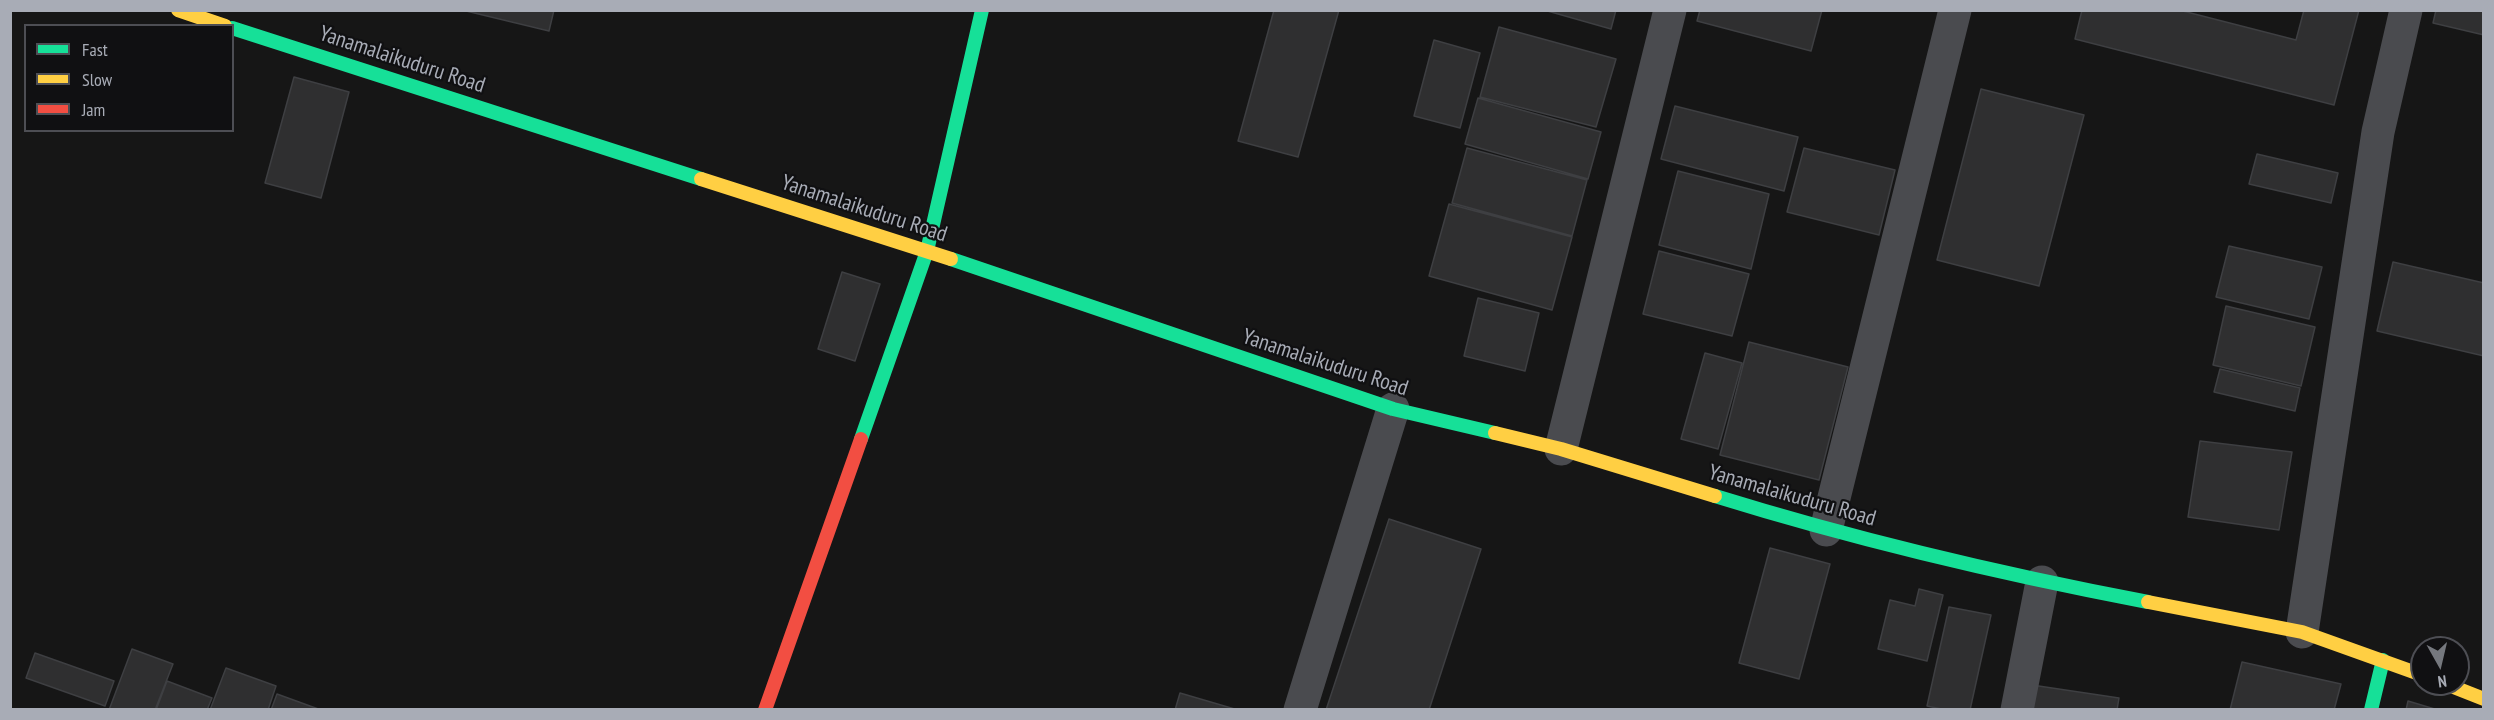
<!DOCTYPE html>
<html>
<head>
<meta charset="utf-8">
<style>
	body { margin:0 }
	#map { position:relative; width:2494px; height:720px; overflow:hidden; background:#161616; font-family:"PT Sans Narrow",sans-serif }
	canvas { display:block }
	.frame { position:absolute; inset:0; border:12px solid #a8acb6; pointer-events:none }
	.legend { position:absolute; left:24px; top:24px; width:210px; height:108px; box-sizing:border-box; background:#101012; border:2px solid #4d4e54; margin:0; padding:8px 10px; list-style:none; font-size:18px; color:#a8acb6 }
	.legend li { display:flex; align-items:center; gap:12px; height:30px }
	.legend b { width:30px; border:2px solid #4d4e54 }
	.north { position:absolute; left:2410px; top:636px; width:60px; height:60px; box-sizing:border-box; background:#101012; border:2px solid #4d4e54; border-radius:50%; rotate:172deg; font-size:16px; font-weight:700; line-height:24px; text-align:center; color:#a8acb6 }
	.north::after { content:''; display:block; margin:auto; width:21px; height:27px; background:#75787e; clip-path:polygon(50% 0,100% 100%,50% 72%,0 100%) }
</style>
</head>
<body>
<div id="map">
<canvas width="2494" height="720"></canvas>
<div class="frame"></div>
<ul class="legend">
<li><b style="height:8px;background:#16e098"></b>Fast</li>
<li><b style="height:8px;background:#ffcf43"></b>Slow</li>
<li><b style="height:8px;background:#f24e42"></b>Jam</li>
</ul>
<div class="north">N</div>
</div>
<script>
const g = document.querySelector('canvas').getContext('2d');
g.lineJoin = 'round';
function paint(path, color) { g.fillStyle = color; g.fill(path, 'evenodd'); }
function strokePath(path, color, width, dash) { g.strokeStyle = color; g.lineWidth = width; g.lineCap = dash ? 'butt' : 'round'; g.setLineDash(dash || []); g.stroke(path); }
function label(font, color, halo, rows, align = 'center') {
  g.font = font + ' "PT Sans Narrow",sans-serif'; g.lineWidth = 4.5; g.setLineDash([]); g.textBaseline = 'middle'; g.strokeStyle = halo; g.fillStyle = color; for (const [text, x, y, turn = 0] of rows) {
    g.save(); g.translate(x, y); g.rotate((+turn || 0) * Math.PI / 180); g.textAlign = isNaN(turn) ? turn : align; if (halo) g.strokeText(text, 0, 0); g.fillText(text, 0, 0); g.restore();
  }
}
const building = new Path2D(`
	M462 10H554L549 31Z
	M1274 10H1339L1298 157 1238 141Z
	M1544 10H1616L1611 29Z
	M1700 10H1822L1811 51 1697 21Z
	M2082 10H2179L2296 40 2304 10H2359L2334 105 2075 39Z
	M2436 10H2484V35L2433 23Z
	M1499 27 1616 59 1596 127 1480 97Z
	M1434 40 1480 53 1460 128 1414 116Z
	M294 77 349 92 321 198 265 183Z
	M1981 89 2084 115 2039 286 1937 260Z
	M1478 98 1601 132 1588 179 1465 144Z
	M1675 106 1798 137 1784 191 1661 159Z
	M1467 148 1587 180 1572 236 1452 203Z
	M1804 148 1895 170 1879 235 1787 212Z
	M2257 154 2338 173 2331 203 2249 184Z
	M1678 171 1769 194 1751 269 1659 245Z
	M1449 204 1572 237 1552 310 1429 276Z
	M2229 246 2322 267 2309 319 2216 297Z
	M1659 251 1749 274 1732 336 1643 314Z
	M2393 262 2484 283V356L2377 331Z
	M842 272 880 284 855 361 818 349Z
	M1478 298 1539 313 1525 371 1464 356Z
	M2226 306 2315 327 2301 386 2213 365Z
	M1749 342 1848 367 1819 480 1720 455Z
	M1705 353 1742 363 1718 449 1681 439Z
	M2220 369 2300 388 2295 411 2214 392Z
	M2200 441 2292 452 2279 530 2188 517Z
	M1389 519 1481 549 1429 710H1326Z
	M1770 548 1830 564 1799 679 1739 663Z
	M1919 589 1943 595 1927 661 1878 649 1890 600 1915 606Z
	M1949 607 1991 615 1970 710H1946L1927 706Z
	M132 649 173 664 155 710H109Z
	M35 653 114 681 105 706 26 678Z
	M2242 662 2341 684 2334 710H2230Z
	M226 668 276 686 268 710H210Z
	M167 681 212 698 207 710H156Z
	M2032 685 2119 698 2117 710H2028Z
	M1180 693 1238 710H1175Z
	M277 694 321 710H271Z
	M2408 701 2438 710H2406Z`);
paint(building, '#2f2f30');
strokePath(building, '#3e3f42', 1.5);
strokePath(new Path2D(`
	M1561 449 1670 10
	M1826 530 1955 10
	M2302 632 2378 132 2406 10
	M1300 710 1393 409
	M2017 710 2042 582`), '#4a4b4f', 33);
strokePath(new Path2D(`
	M232 28 701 179
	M951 259 1393 409 1495 433
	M861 439 927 251 982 10
	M1715 496C1857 540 2001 574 2148 602
	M2371 710 2383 660`), '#16e098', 14);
strokePath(new Path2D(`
	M178 10 225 26
	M701 179 951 259
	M1495 433 1561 449 1715 496
	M2148 602 2302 632 2422 675
	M2446 684 2484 699`), '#ffcf43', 14);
strokePath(new Path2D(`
	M765 710 861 439`), '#f24e42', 14);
label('22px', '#a8acb6', '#101012', [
	["Yanamalaikuduru Road",402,60,18],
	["Yanamalaikuduru Road",864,209,18],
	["Yanamalaikuduru Road",1325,363,18],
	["Yanamalaikuduru Road",1792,496,16]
]);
</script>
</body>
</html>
